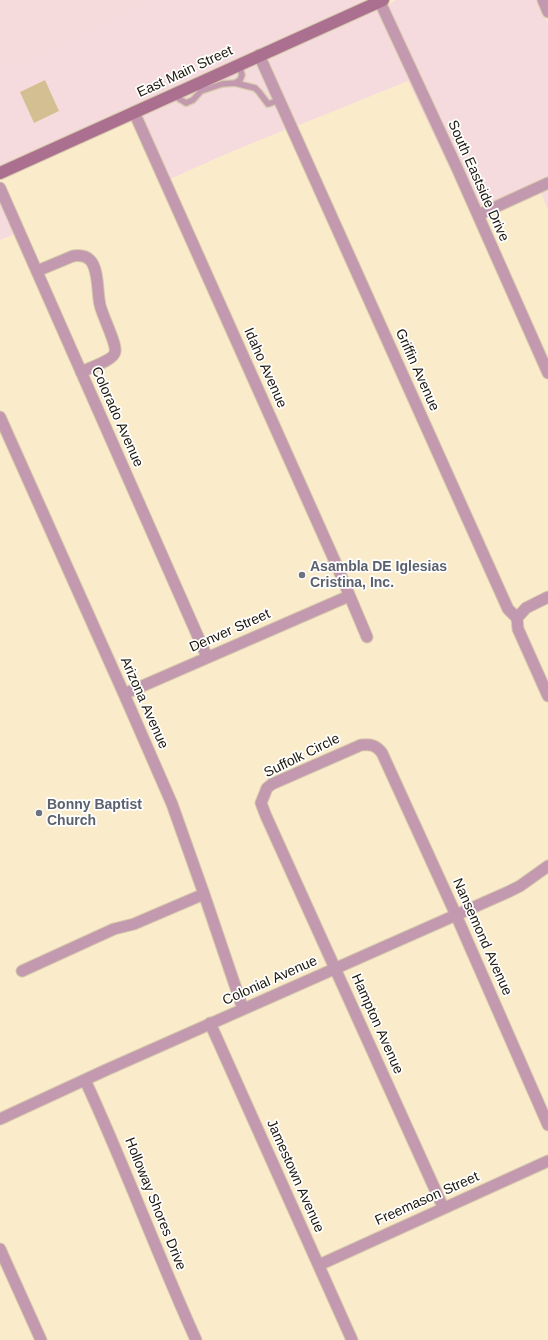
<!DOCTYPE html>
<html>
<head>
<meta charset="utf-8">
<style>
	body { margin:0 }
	canvas { display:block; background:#faeccb }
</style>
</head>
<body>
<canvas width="548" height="1340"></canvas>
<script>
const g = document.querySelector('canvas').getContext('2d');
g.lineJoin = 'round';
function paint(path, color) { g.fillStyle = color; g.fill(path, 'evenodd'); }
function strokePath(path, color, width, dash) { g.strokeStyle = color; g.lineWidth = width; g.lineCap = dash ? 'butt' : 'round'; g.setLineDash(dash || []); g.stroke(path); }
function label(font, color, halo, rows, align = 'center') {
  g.font = font + ' Arial,sans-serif'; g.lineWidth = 3.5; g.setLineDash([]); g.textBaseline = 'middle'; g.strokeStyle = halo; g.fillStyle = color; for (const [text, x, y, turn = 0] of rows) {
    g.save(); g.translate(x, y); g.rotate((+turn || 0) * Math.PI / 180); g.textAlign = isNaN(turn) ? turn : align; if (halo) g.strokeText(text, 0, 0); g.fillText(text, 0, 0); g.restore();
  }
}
paint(new Path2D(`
	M154 0H369L261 48 130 108 129 107 0 167V73Z
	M396 0H537L548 24V177L480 208 387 5Z
	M378 9 384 22 470 211 408 81 297 126 266 58Z
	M257 62 287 129 226 154 170 179 141 115Z
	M548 189V210L541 193Z
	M0 201 15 234 0 240Z`), '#f6dbde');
paint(new Path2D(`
	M0 0H154L0 73Z`), '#f6dbdd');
paint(new Path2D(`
	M45 80 59 111 34 123 20 92Z`), '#d4bf92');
const service = new Path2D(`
	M235 83 255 88 259 92 268 104 280 100
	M173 95 186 103 193 100 201 91 222 84 235 83 240 80 242 75 239 65`);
const minor = new Path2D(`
	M379 0 457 168 548 373
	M543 0 548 12
	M259 55 508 609 517 618 518 629 548 696
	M134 112 337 566 367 637
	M0 188 207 657
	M478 215 548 183
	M37 271 73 256C79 255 85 255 90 260 99 269 97 293 100 305 102 315 117 344 115 352 114 360 89 368 81 372
	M0 417 124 694 172 804 204 894 243 1009
	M517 618 526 608 548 597
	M124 694 349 596
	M22 971 114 929 134 924 204 894
	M210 1023 352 1340
	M85 1080C125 1166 157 1254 196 1340
	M0 1119 106 1070 508 892 520 886 548 866
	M443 1207 266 816 261 803 267 788 272 784 361 745C371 744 376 745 382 753L456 915 548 1125
	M0 1249 41 1340
	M319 1265 548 1161`);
const secondary = new Path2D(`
	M0 173 383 0`);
strokePath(service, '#d7caac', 8);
strokePath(minor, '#d7caac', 13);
strokePath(secondary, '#d7caac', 14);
strokePath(service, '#c299ae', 5.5);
strokePath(minor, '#c299ae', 11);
strokePath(secondary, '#ab708f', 12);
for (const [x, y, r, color] of [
	[302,575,4,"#6b7280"],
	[39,813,4,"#6b7280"]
]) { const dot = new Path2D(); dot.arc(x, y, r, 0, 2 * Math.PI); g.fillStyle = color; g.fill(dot); strokePath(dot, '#fff', 1.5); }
label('14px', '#1d170c', '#fff', [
	["East Main Street",185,72,-25],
	["South Eastside Drive",478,181,66],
	["Idaho Avenue",265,368,66],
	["Griffin Avenue",417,370,66],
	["Colorado Avenue",117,417,66],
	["Denver Street",230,631,-24],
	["Arizona Avenue",144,703,66],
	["Suffolk Circle",302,756,-26],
	["Nansemond Avenue",482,937,66],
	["Colonial Avenue",270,981,-24],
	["Hampton Avenue",377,1024,66],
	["Jamestown Avenue",295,1176,66],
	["Freemason Street",427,1199,-24],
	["Holloway Shores Drive",155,1204,68]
]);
label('bold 14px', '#5b616d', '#fff', [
	["Asambla DE Iglesias",310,567],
	["Cristina, Inc.",310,583],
	["Bonny Baptist",47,805],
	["Church",47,821]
], 'left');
</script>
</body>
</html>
